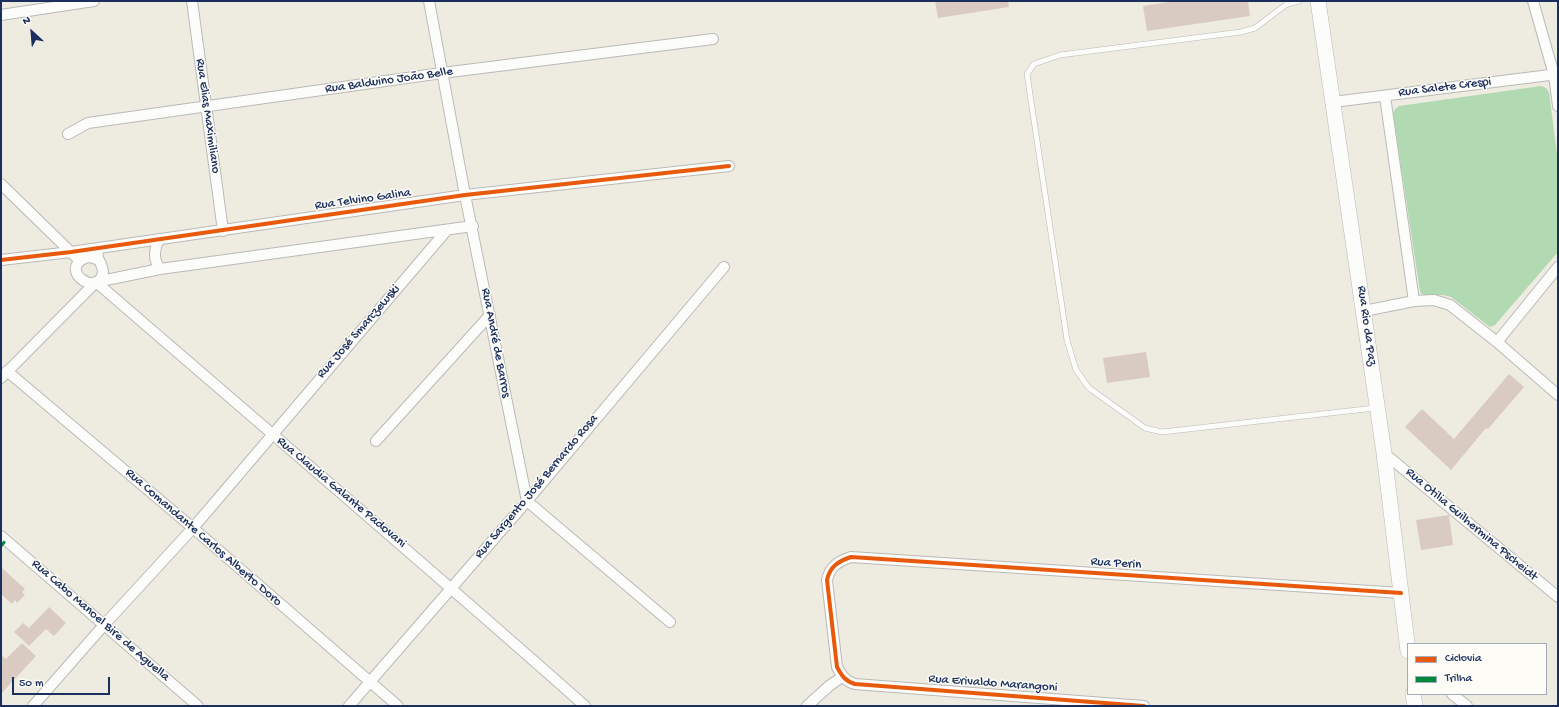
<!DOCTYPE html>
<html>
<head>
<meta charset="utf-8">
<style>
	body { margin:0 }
	#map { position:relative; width:1559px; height:707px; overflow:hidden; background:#eeebe1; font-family:"Gochi Hand",sans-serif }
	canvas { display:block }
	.frame { position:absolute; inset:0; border:2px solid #1b2f5e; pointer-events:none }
	.legend { position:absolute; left:1407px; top:643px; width:140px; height:52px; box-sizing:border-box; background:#fdfcf7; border:1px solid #a3aaba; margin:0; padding:5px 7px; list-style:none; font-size:12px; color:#1b2f5e }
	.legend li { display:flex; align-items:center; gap:8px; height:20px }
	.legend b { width:20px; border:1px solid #a3aaba }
	.north { position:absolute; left:12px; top:12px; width:40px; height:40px; -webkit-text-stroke:3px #fdfcf7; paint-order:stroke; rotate:334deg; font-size:11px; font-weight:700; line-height:16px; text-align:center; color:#1b2f5e }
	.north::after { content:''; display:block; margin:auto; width:14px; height:18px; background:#1b2f5e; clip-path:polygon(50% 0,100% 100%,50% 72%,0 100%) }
	.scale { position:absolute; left:12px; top:677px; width:98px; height:18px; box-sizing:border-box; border:2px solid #1b2f5e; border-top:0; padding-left:5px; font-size:12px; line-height:14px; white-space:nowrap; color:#1b2f5e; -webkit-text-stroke:3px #fdfcf7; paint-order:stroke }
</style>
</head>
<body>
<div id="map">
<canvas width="1559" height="707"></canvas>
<div class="frame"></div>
<ul class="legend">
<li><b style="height:5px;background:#e8590c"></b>Ciclovia</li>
<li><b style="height:5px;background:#00873e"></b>Trilha</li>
</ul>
<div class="north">N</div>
<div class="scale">50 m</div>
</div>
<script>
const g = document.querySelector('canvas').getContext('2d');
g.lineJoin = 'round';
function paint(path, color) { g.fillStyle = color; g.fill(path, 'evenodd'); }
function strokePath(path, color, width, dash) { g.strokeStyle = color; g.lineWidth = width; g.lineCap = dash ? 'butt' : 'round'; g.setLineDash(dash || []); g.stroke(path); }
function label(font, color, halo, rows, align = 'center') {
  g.font = font + ' "Gochi Hand",sans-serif'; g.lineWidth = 3; g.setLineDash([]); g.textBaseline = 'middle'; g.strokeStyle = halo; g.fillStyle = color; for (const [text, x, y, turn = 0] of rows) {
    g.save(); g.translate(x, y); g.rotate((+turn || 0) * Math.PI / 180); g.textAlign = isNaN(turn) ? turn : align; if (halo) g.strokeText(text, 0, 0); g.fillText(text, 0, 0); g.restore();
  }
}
paint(new Path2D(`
	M1541 86 1546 88 1549 92 1558 162V252L1495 325 1490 327 1451 297 1443 295 1424 296 1420 292 1393 113 1395 109 1399 106Z`), '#b2dab2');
paint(new Path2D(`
	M935 1H1008L1009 7 938 18Z
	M1175 1H1248L1250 16 1147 31 1143 6Z
	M1146 352 1150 377 1107 383 1103 358Z
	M1509 374 1524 387 1488 429 1486 428 1451 470 1405 427 1422 409 1454 439Z
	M1449 515 1453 545 1421 550 1416 520Z
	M1 567 25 589 22 592 25 595 17 603 15 600 12 604 1 594Z
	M49 607 66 623 54 636 46 629 29 646 14 632 23 623 29 628Z
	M22 643 36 656 1 694V655L6 659Z`), '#dacbc2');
const lane = new Path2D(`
	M1299 1 1287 4 1255 28 1241 32 1060 55 1034 64 1027 74 1067 340 1076 370 1089 388 1145 428 1162 432 1375 408`);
const street = new Path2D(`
	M192 1 223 231
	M429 1 465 195 527 501 670 622
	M1533 1 1554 75 1558 106
	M1 15 94 1
	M1385 96 1414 301
	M1333 102 1558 74
	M68 134 88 123 442 73 713 39
	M1 184 80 261
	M159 239C154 250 153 259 160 269
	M98 248C98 252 97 257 99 260 101 265 103 267 103 272 99 298 60 272 83 259 88 256 93 257 98 260
	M1 260 71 252 465 195 729 166
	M96 282C259 423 424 563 585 706
	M96 282 160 269 473 226
	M1364 311 1414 301 1434 300 1450 305 1497 342 1558 395
	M1497 342 1558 267
	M7 371 193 528 398 706
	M1 378 96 282
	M376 441 490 315
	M1384 453 1558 597
	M1 536 198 706
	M1452 694 1467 706
	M33 706 104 625 193 528 447 230
	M349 706 527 501 724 267
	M807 706 829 686 842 677
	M1144 706 855 684C845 681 842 676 837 667L827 580C830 566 839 561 851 557L1401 593`);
const secondary = new Path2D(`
	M1318 1 1384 453 1408 651
	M1413 694 1415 706`);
strokePath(lane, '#b9bab8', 6);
strokePath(street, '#b9bab8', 12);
strokePath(secondary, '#b9bab8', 16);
strokePath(lane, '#fcfcfa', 5);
strokePath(street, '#fcfcfa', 10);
strokePath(secondary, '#fcfcfa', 15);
strokePath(new Path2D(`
	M1 546 6 540`), '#00873e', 3, [6, 3]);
strokePath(new Path2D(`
	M1 260 71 252 465 195 729 166
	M1144 706 855 684C845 681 842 676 837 667L827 580C830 566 839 561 851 557L1401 593`), '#e8590c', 4);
label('13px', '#1b2f5e', '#fdfcf7', [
	["Rua Balduino João Belle",389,81,-8],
	["Rua Salete Crespi",1445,88,-7],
	["Rua Elias Maximiliano",207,116,82],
	["Rua Telvino Galina",363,200,-8],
	["Rua Rio da Paz",1366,326,82],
	["Rua José Smarczewski",359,332,-49],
	["Rua André de Barros",495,343,79],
	["Rua Sargento José Bernardo Rosa",537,487,-50],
	["Rua Claudia Galante Padovani",341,493,40],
	["Rua Otilia Guilhermina Pscheidt",1471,525,40],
	["Rua Comandante Carlos Alberto Doro",203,538,41],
	["Rua Perin",1116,564,4],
	["Rua Cabo Manoel Bire de Aguella",100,621,41],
	["Rua Erivaldo Marangoni",993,684,4]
]);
</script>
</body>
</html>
